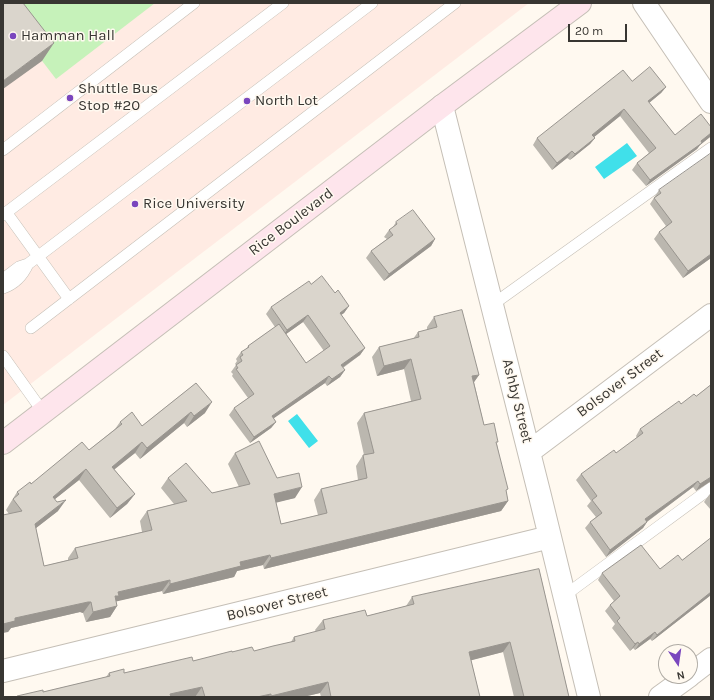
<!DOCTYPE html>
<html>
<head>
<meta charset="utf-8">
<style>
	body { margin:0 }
	#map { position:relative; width:714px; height:700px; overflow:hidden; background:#fff9f0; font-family:Karla,sans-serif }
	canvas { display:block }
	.frame { position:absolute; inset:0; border:4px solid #383632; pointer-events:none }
	.north { position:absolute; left:658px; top:644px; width:40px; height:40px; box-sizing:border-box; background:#fff9f0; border:1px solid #afaba4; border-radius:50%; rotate:167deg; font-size:11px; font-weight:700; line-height:16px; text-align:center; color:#383632 }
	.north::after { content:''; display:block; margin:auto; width:14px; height:18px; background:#7a46be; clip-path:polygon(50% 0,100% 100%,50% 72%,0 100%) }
	.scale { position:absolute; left:568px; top:24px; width:59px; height:18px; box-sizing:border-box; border:2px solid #383632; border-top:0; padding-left:5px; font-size:12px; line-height:14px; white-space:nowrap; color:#383632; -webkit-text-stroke:3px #fff9f0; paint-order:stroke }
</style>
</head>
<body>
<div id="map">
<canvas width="714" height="700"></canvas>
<div class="frame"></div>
<div class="north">N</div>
<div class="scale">20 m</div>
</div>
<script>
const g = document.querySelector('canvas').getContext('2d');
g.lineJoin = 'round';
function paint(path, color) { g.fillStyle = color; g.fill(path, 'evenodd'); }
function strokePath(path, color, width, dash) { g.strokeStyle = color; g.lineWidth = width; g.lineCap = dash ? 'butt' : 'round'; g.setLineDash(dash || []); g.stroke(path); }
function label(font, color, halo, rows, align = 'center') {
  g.font = font + ' Karla,sans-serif'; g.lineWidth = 3; g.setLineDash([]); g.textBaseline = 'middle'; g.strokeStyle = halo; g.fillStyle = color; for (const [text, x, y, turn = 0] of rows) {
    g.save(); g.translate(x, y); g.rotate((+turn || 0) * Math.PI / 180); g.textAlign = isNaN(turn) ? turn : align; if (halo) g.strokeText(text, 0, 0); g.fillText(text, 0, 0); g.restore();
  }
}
paint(new Path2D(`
	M3 3H529L3 405Z`), '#ffebe3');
paint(new Path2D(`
	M3 3H155L56 79 3 10Z`), '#c6f2ba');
paint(new Path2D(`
	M627 143 637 156 604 179 595 167Z
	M297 414 318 441 309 448 288 421Z`), '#40e0ea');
const service = new Path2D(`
	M3 150 194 3
	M6 212 69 299
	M3 215 283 3
	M3 279 19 267 28 264 372 3
	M3 288C15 284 23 275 28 264
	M492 305 711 148
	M31 328 455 3
	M3 356 43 412
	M564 596 711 488`);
const minor = new Path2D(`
	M644 3 711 102
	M442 106 540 496 589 697
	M529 452 711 315
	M3 671 550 537
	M690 675 711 659
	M660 697 689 676`);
const secondary = new Path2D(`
	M3 443 442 106 580 3`);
strokePath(service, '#c5bfb6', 12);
strokePath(minor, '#c5bfb6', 24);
strokePath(secondary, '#c5bfb6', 24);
strokePath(service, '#fff', 11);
strokePath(minor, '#fff', 22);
strokePath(secondary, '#fee5ec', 22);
paint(new Path2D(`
	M632 81 666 87 661 93 649 103 675 135 711 127V135L710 137 700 145 697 149 646 186 632 170 637 163 649 153 620 116 594 137 595 138 590 144 570 160 567 158 552 170 533 145 537 138Z
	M659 190 711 258 683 278 654 239 659 232 666 226 650 204Z
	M396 222 435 239 431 246 384 281 366 258 371 251 387 239 384 237 389 230 393 227Z
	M311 284 335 293 349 306 344 313 341 315 365 348 360 355 343 368 345 370 340 377 327 386 325 383 273 418 276 422 271 428 250 443 229 415 234 408 248 398 232 376 233 374 231 372 236 365 235 364 237 361 236 359 241 352 246 349 248 346 275 327 266 314 271 307ZM303 322 324 351 306 363 286 334Z
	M434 317 479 375 474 382 484 425 497 444 508 501 501 511 264 569 263 565 237 571 234 577 163 594 162 591 116 601 117 606 110 617 86 622 83 613 80 612 11 628 8 632 9 514 6 510 17 492 89 450 115 429 120 422 142 426 196 383 205 413 187 427 184 423 140 459 135 453 114 469 135 494 127 504 110 518 79 480 55 499 58 511 36 528 44 566 68 560V558L75 548 142 532 140 521 147 511 174 504 161 488 168 478 212 493 239 487 228 464 235 453 277 478 295 498 276 502 281 524 318 515 314 500 321 489 358 480 356 466 363 455H364L357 423 364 413 411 401 404 369 377 376 372 357 379 347 413 339 418 332 427 330V327Z
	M711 385V481L696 491 693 487 647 522 643 528 606 557 585 528 590 522 596 517 587 506 591 501 576 480 581 474 616 453 637 438 636 436 640 429 681 404 696 396Z
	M711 493V510L704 502 709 495Z
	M711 538V595L652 641 650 639 635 650 633 648 630 651 612 628 615 624 605 611 610 605 614 601 598 580 602 573 660 569 682 560Z
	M539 569 569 697H514L503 652 471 660 480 697H321L320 693 303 697H17V696L43 692 106 677 109 673H124L193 661 232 652 254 651 291 642 294 637 316 632 315 630 323 620 367 616 406 606 412 597Z`), '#bbb7af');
paint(new Path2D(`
	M54 43 42 61 3 89V81Z
	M666 87 661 93 643 108 648 101Z
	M624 109 620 116 588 142 592 135Z
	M711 133V135L710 137 700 145 697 149 646 186 650 180Z
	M595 138 590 144 570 160 575 154Z
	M572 151 567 158 552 170 557 163Z
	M435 239 431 246 384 281 389 274Z
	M711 254V258L683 278 688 271Z
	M349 306 344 313 335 319 340 313Z
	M308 315 303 322 282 337 287 330Z
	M365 348 360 355 336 372 341 365Z
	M411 359 404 369 377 376 384 366Z
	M345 370 340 377 327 386 332 379Z
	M479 375 472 385V376Z
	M329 376 325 383 267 423 272 416Z
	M212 402 205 413 187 427 194 416Z
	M191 412 184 423 140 459 147 448Z
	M276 422 271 428 250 443 254 437Z
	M142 442 135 453 105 477 112 467Z
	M86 469 79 480 45 507 53 497Z
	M711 477V481L696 491 700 484Z
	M698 481 693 487 641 526 645 519Z
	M302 487 295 498 267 505 274 494Z
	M135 494 127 504 110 518 117 508Z
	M66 500 58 511 27 535 35 524Z
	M508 501 501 511 264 569 271 558Z
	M647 522 643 528 606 557 610 550Z
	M270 555 263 565 237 571 234 577 163 594 170 584 240 562Z
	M170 580 162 591 114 602 108 607 118 592Z
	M711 592V595L652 641 657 635Z
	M88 602H91L83 613 80 612 11 628 8 632 3 633V624L15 618Z
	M117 606 110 617 86 622 93 612Z
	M655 632 650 639 635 650 639 644Z
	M510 642 503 652 461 663 469 652Z
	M638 642 633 648 630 651 635 644Z
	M328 682 320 693 303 697H270L271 696Z
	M202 687 195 697H169L170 694Z
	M271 694 268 697H257Z`), '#99958f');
const building = new Path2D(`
	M3 3H23L54 43 3 81Z
	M650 67 666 87 648 101 675 135 701 114 711 127V133L701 141 702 143 650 180 637 163 656 148 624 109 592 135 595 138 575 154 572 151 557 163 537 138 623 70 632 81Z
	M710 154 711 155V254L688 271 659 232 672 222 654 198 661 193 659 190Z
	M413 210 435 239 389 274 371 251 393 235 389 230 397 224 396 222Z
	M322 276 335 293 338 290 349 306 340 313 365 348 341 365 345 370 332 379 329 376 272 416 276 422 254 437 234 408 254 394 236 369 238 368 236 365 242 361 240 357 243 355 241 352 249 347 248 346 279 324 306 363 330 346 308 315 287 330 271 307 309 281 311 284Z
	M462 310 479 375 472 376 484 425 494 423 498 442H496L508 489 506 490 508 501 271 558 270 555 240 562 241 566 170 584V580L118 592 119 596H115L117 606 93 612 91 602H88L15 618V621L3 624V515L22 511 13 499 19 494 17 492 30 482 31 484 82 442 89 450 122 424 120 422 132 412 142 426 196 383 212 402 194 416 191 412 147 448 142 442 112 467 135 494 117 508 86 469 53 497 57 502 66 500 35 524 44 566 78 558 75 548 152 530 147 511 187 501 168 478 186 463 212 493 250 484 235 453 259 441 277 478 299 473 302 487 274 494 281 524 327 513 321 489 367 478 363 455 374 453 364 413 421 399 411 359 384 366 379 347 419 337 418 332 437 327 434 317Z
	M711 385V477L700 484 698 481 645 519 647 522 610 550 590 522 602 513 592 500 597 496 581 474 614 450 616 453 643 433 640 429 679 401 681 404 694 394 696 396Z
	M711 538V592L657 635 655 632 639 644 638 642 635 644 617 621 620 618 610 605 620 596 602 573 641 545 660 569 678 555 682 560Z
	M539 569 569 697H524L510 642 469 652 480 697H331L328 682 271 696V694L257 697H205L202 687 170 694 171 697H18L17 696 43 690V692L110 676 109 673 124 669V673L192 657 193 661 232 651V652L252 647 254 651 273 646 295 641 294 637 325 629 323 620 365 610 367 616 414 604 412 597Z`);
paint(building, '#dad5cc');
strokePath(building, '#99958f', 1);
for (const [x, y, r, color] of [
	[13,36,4,"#7a46be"],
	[70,98,4,"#7a46be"],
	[247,101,4,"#7a46be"],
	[135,204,4,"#7a46be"]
]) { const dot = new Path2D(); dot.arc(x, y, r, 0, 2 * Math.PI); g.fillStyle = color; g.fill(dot); strokePath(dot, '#fff9f0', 1.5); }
label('15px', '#383632', '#fff9f0', [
	["Hamman Hall",21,36],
	["Shuttle Bus",78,89],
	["Stop #20",78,106],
	["North Lot",255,101],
	["Rice University",143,204]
], 'left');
label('15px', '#383632', '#fff9f0', [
	["Rice Boulevard",291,222,-37],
	["Bolsover Street",620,383,-37],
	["Ashby Street",517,401,76],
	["Bolsover Street",277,604,-14]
]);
</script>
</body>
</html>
